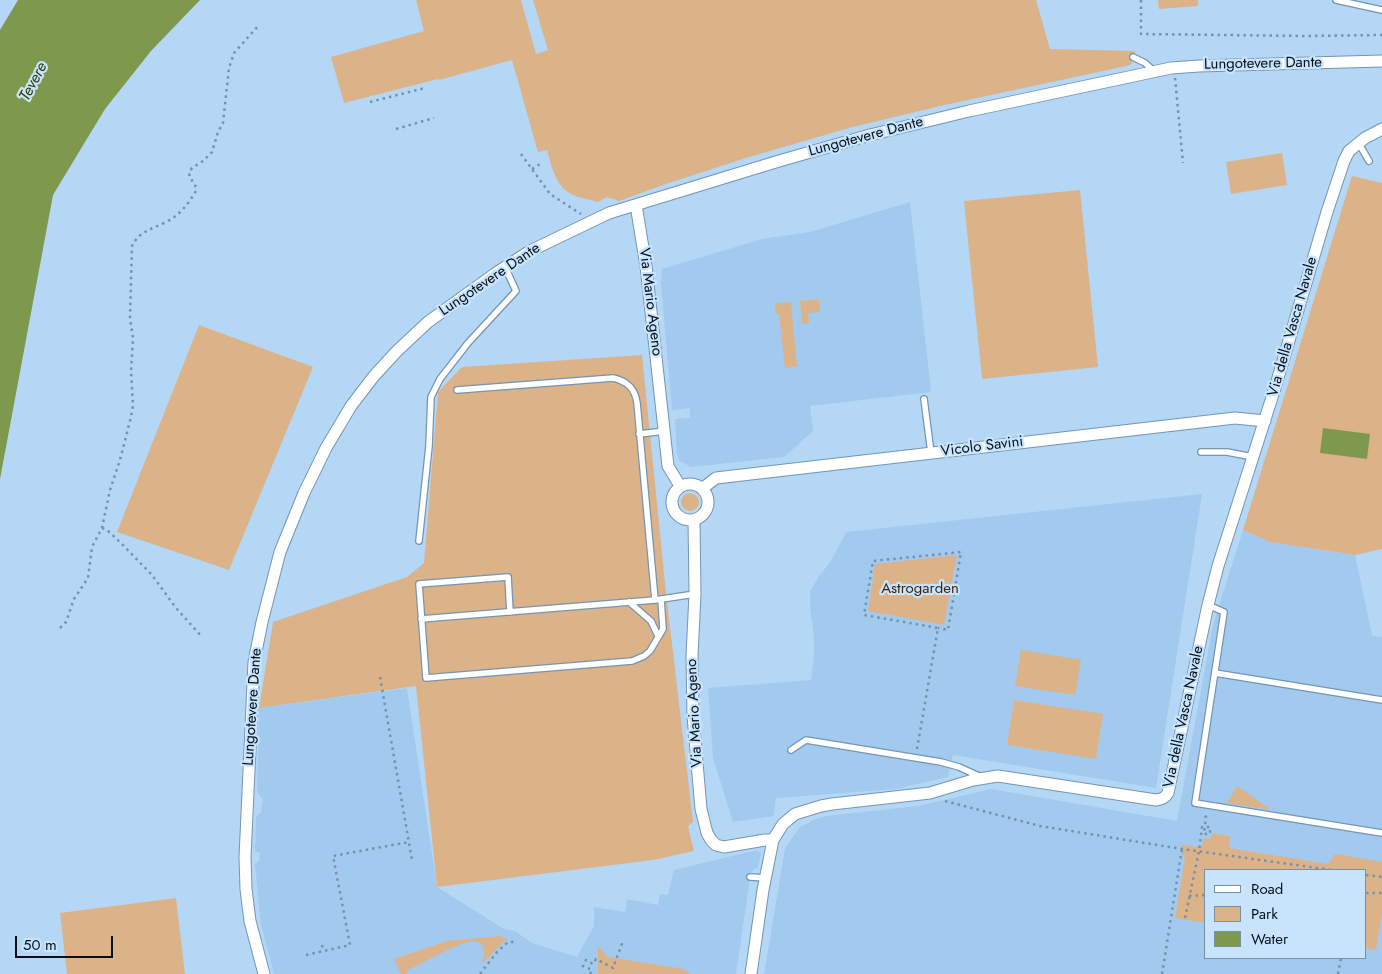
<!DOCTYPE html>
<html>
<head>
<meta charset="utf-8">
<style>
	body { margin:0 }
	#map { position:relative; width:1382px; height:974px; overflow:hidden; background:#b4d7f6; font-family:Jost,sans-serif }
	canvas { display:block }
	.legend { position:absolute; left:1204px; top:869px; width:162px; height:90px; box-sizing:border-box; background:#c8e4fd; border:1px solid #7a8fa3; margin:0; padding:6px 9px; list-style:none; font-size:15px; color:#05101b }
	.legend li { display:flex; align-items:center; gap:10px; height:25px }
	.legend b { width:25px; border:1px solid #7a8fa3 }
	.scale { position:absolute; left:15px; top:936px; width:98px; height:22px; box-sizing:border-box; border:2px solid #05101b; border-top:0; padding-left:6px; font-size:15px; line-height:18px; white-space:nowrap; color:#05101b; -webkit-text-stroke:4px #c8e4fd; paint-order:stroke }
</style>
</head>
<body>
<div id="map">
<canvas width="1382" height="974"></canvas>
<ul class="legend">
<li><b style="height:6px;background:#fff"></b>Road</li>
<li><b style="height:14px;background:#dcb289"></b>Park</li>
<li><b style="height:14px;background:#7e984e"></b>Water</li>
</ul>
<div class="scale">50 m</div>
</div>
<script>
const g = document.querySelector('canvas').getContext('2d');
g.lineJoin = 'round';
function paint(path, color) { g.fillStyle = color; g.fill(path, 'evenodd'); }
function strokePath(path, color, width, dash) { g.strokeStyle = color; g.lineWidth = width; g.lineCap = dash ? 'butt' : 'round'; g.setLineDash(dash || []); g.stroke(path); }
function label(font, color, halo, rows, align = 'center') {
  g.font = font + ' Jost,sans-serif'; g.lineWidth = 4.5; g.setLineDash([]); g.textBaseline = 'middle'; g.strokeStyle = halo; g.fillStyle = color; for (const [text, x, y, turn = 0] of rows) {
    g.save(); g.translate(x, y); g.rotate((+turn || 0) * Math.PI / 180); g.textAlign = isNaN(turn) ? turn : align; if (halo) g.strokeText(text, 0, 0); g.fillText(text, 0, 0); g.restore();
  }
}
paint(new Path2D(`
	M910 202 931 392 810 406 813 431 784 457 691 467 680 461 677 455 675 419 690 418V408L672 410 661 283 662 269 762 239 810 232Z
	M1202 494 1156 788 953 755 948 777 896 789 776 798 774 816 733 822 713 758 708 688 811 680 814 656V637L810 607V592L819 576 831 561 846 532Z
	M1243 530 1270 542 1355 555 1372 636 1382 637V974H764L785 848 800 827 816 819 826 816 918 806 991 789 1177 821 1213 625ZM1206 870H1366V958H1206Z
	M407 688 437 887 504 929 515 931 532 943 577 957 594 926V907L625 912 627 899 658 905 660 894 668 895 674 870 757 850 761 853 758 867 751 872 736 974H274L261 925 255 864 259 861 260 853 255 851 256 817 261 812 263 799 257 792 259 708Z`), '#a2caee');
paint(new Path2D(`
	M416 0H521L536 54 548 50 533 0H1036L1050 49 1135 51 1131 65 940 106 849 128 749 157 663 185 619 201 607 197 598 202C589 199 576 198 568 192 555 184 551 164 547 150L538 152 512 60 439 80 438 79 344 103 331 57 424 31Z
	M1158 0H1198V6L1159 9Z
	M1282 153 1287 185 1231 194 1226 162Z
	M1352 176 1382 183V549L1355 555 1270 542 1243 530Z
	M1080 190 1098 367 982 379 964 201Z
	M819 299 820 312 808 313 809 323 802 324 800 301Z
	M791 302 797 366 785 368 779 314H776L775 304Z
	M199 325 313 367 229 570 117 532Z
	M642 355 666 593 693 822 688 826 694 851 653 860 437 887 416 686 259 708 273 622 407 577 424 563 438 392 462 367Z
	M681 502a9 9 0 1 1 18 0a9 9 0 1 1-18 0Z
	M957 555 944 625 868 611 875 564Z
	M1021 650 1081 660 1075 695 1015 686Z
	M1014 700 1103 714 1096 759 1007 745Z
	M1237 786 1271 810 1227 803Z
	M1212 833 1230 836 1229 848 1328 864 1335 854 1382 862V914L1376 950 1366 948V870H1206V923L1175 918 1185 857 1181 855 1182 845 1201 847 1204 838 1210 839Z
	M176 898 185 974H67L60 913Z
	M499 936 508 939 501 944 483 963 482 962C486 956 484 951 482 944 482 944 475 941 475 941 462 940 422 964 408 970L406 974H401L394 959 447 941Z
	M598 946 608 957 684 969 690 974H598Z`), '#dcb289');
paint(new Path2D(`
	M18 0H200L151 51 105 109 53 195 0 479V30Z
	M1323 428 1370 434 1367 459 1320 453Z`), '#7e984e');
const lane = new Path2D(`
	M1336 0 1382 10
	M1133 57 1145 63 1154 71
	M1358 142 1369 161
	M457 390 613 378C627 381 635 388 637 403L655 600
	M924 399 931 453
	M639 434 665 431
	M1201 452H1227L1253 457
	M419 541 429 446 431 397 440 379 468 343 516 291 505 267
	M629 602 651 621 658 636
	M1208 605 1224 612 1195 803 1382 833
	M510 612 508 577 419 584 426 678 632 661 644 656 650 651 663 629 661 599
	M421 619 655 600 695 594
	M1215 673 1382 700
	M791 750 806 740 941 762 959 767 981 777
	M750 877 766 878`);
const street = new Path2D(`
	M636 205 646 266 668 466 680 486
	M672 502a18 18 0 1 1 36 0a18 18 0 1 1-36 0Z
	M703 488 716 478 1235 418 1265 421
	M694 520 695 594 692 656 693 716 701 809 707 833 711 840 716 845 724 847 765 840H773
	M264 974 250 921 246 889 245 857 254 662 262 622 280 552 304 493 326 448 351 406 374 376 397 351 428 322 496 273 530 251 609 213 779 161 870 135 969 111 1171 68 1199 66 1382 61
	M751 974 763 890 773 840 783 824 795 814 821 806 832 804 930 793 973 780 998 776 1156 800C1162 799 1165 798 1168 793L1208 605 1218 566 1275 388 1327 212 1344 161 1349 151 1365 138 1382 129`);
strokePath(lane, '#7495b2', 8);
strokePath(street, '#7495b2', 13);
strokePath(new Path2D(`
	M1141 0V34L1306 36 1382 35
	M1175 78 1183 163
	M370 102 425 88
	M396 129 434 118
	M521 154 550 194 581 214
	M532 169 540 164
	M102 528 107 530 121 543 152 575 176 608 202 637
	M60 628 66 622 74 599 88 578 92 547 102 528 110 490 120 460 131 417 133 405 131 371 133 338 130 318 132 246C139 231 153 229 166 222 180 215 188 204 196 191L195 184 190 178 189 173 192 168 203 161 212 152 218 132 223 123 229 68 234 53 259 25
	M380 677 412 860
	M917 749 938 628 864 615 873 561 961 552 948 630 938 628
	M945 801 1040 826 1182 849 1332 870
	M1366 875 1382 877
	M1366 893H1382
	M1189 896 1206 895
	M1185 918 1199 851 1202 827H1210V834H1204L1206 817 1202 813
	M322 945 323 951
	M306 955 350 945 333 856 409 842
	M480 974 497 952 508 942H517
	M590 974 592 970 583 966 586 960 593 964 596 959 613 968 623 941
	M1162 974 1182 849
	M1338 974 1341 958`), '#7792aa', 2.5, [2.5, 4]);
strokePath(lane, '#fff', 5.5);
strokePath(street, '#fff', 11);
label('15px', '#05101b', '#c8e4fd', [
	["Lungotevere Dante",1263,64,-1],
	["Lungotevere Dante",866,137,-15],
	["Lungotevere Dante",490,280,-34],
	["Via Mario Ageno",650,302,83],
	["Via della Vasca Navale",1293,327,-74],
	["Vicolo Savini",982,447,-7],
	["Lungotevere Dante",253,707,-86],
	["Via Mario Ageno",695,713,-93],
	["Via della Vasca Navale",1184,717,-78]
]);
label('15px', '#3b2308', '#c8e4fd', [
	["Astrogarden",920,589]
]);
label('italic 16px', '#2f3f06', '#c8e4fd', [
	["Tevere",34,82,-62]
]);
</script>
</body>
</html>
